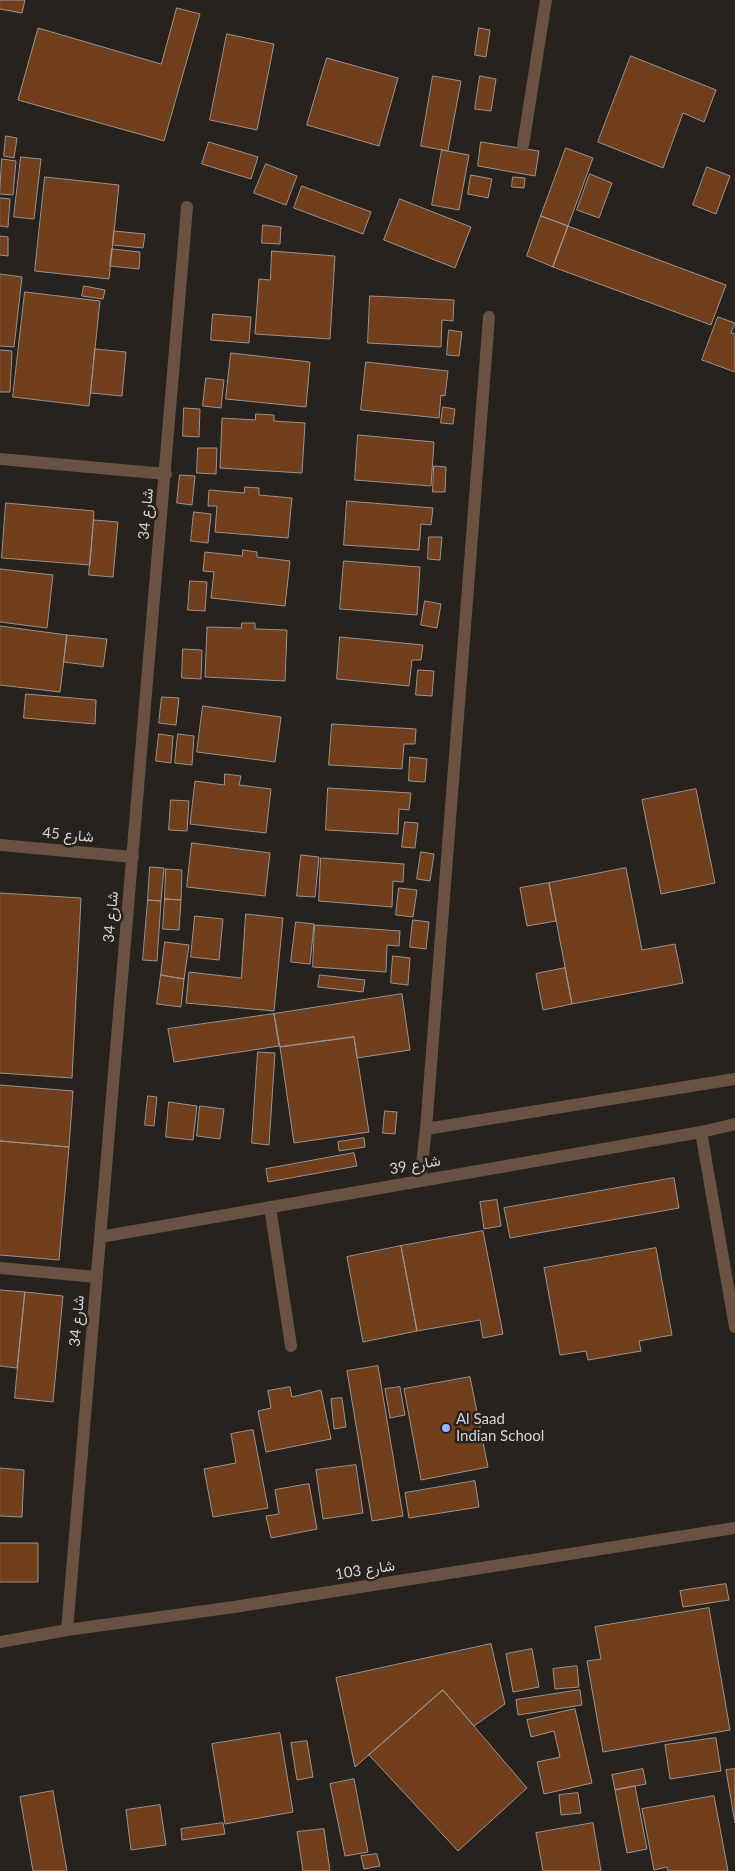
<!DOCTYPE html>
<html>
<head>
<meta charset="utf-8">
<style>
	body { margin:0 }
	canvas { display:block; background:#27221e }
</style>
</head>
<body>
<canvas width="735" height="1871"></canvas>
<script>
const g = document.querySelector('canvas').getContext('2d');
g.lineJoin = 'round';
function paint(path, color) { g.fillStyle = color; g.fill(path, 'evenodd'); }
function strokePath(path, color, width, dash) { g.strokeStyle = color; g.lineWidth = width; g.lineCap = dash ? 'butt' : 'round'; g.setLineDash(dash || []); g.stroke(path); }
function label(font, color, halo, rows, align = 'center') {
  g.font = font + ' Lato,Vazirmatn,sans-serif'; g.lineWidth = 5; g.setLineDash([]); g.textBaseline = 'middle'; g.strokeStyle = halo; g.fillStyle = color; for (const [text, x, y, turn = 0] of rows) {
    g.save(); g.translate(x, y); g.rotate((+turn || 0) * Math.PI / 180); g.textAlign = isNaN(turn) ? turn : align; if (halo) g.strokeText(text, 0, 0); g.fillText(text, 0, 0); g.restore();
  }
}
const building = new Path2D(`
	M0 0H25L22 13 0 9Z
	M177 8 200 14 164 141 18 100 38 28 161 64Z
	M479 28 490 30 486 57 475 55Z
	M227 34 274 44 257 130 210 120Z
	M631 56 716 90 704 122 683 113 663 168 598 142Z
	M327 58 398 78 379 146 307 125Z
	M433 76 461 81 448 151 421 146Z
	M480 76 496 79 491 111 475 109Z
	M6 136 17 138 14 158 4 156Z
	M209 142 258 157 251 179 202 164Z
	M481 142 539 151 535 176 478 166Z
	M566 148 593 158 568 226 541 216Z
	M442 150 469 155 459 210 432 205Z
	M21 157 41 159 34 219 14 217Z
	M2 159 16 161 13 195 0 194Z
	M266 164 297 176 286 205 254 193Z
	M707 167 730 176 716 214 693 205Z
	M590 174 612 183 599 218 577 210Z
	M471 175 492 179 488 198 468 194Z
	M45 177 119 185 109 279 35 271Z
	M513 177 525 178 524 188 512 187Z
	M302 186 371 212 363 234 294 208Z
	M0 198 10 199 8 227 0 226Z
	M400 199 471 227 455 268 384 240Z
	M541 216 568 226 553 267 527 256Z
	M263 225 281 227 280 244 262 243Z
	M568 226 726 285 711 325 553 267Z
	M114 231 145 234 143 248 113 245Z
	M0 236 8 237V256L0 255Z
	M112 249 140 252 139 269 110 266Z
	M272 251 335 256 330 339 255 334 259 279 270 280Z
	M0 274 22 277 14 347 0 346Z
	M84 286 105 290 103 299 82 296Z
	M25 292 100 301 89 406 13 397Z
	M370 296 454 300 453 321 442 320 441 347 368 343Z
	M213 314 251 317 249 343 211 340Z
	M718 317 735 323 731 333 735 334V372L702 360Z
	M449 330 462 332 459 356 447 355Z
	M95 349 126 352 122 396 91 393Z
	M0 350 12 351 10 392H0Z
	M231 353 310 362 306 407 226 399Z
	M366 362 448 371 445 396 441 395 439 418 361 410Z
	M206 378 224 380 221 408 203 406Z
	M443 407 455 409 453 424 441 423Z
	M184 408 200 409 199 437 183 436Z
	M256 414 274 415V421L305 423 302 473 220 468 222 418 255 420Z
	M358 435 434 442 431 486 355 480Z
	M198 448H217L216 474 197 473Z
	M434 466 446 467 445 492H433Z
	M180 475 195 476 192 505 177 503Z
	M245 487 259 488V495L292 498 288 538 215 532 217 506H208L209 490 244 493Z
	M347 501 433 508 431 525 421 524 419 550 344 545Z
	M6 503 94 511 90 565 2 558Z
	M194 512 211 514 208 543 191 541Z
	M94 520 118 522 113 577 89 575Z
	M429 537H442L440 560 428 559Z
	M243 550 257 552V557L290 561 285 606 211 598 214 572 203 571 205 552 242 556Z
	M344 561 420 567 417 615 340 609Z
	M0 569 53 575 47 628 0 622Z
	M190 581 207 582 205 611 188 610Z
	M425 601 441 604 437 628 421 625Z
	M242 623H255V629L287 630 285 681 205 677 207 627 241 628Z
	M0 626 67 635 60 692 0 685Z
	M67 635 107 639 103 667 64 662Z
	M340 637 423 645 421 660H412L409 686 337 679Z
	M183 649 202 650 201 679 182 678Z
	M418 670 434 671 432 696 416 695Z
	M26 694 96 700 95 724 24 718Z
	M162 697 179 698 176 725 159 723Z
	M203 706 281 717 275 762 197 752Z
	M332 724 416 729 415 744H404L402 769 329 765Z
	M159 734 173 736 171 763 156 761Z
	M178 734 194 736 192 765 175 763Z
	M410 757 427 759 425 782 409 781Z
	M225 774 241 776 239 785 271 789 266 833 190 824 195 781 224 785Z
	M328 788 411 793 409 810 399 809 398 834 326 830Z
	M696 789 715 883 661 894 642 800Z
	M171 800 189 801 187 831 169 830Z
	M405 822 418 823 415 848 402 847Z
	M192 843 270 853 265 896 187 887Z
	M421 852 434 854 430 881 417 879Z
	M301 855 319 857 315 897 297 896Z
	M321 858 404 864 403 882 393 881 392 907 319 901Z
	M150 867 164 868 161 901 148 900Z
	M626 868 642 950 675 944 683 983 572 1004 549 883Z
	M166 869 182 870 181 900 165 899Z
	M549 883 556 921 527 926 520 888Z
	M399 888 417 890 413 917 396 915Z
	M0 893 81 898 72 1078 0 1073Z
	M165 899 181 900 179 930 163 929Z
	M148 900 161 901 157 961 143 960Z
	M246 914 283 918 274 1011 186 1003 189 972 241 978Z
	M195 916 223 919 219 960 191 957Z
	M413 920 429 922 426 949 410 947Z
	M296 922 314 924 310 964 291 962Z
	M315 925 400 931 399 946 387 945 386 972 313 967Z
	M165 942 189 945 184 979 161 975Z
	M393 956 410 958 408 985 391 983Z
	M565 968 572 1004 543 1010 536 974Z
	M161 975 184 979 181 1007 157 1004Z
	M320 975 365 980 363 992 318 987Z
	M402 994 410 1050 357 1058 354 1037 280 1047 274 1014Z
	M274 1014 279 1046 174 1062 168 1029Z
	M354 1037 369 1132 294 1143 280 1047Z
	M258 1052 275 1053 269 1145 252 1143Z
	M0 1085 73 1091 69 1147 0 1141Z
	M148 1096 157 1097 154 1126 145 1125Z
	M169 1102 197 1106 193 1140 166 1137Z
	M200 1106 224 1109 220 1139 197 1136Z
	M385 1111 397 1112 395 1134 383 1133Z
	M364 1138 365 1147 339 1151 338 1142Z
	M0 1141 69 1147 59 1260 0 1255Z
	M354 1153 357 1166 268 1182 266 1169Z
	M674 1178 679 1208 510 1238 504 1208Z
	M497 1200 501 1226 484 1229 480 1202Z
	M483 1231 503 1334 483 1338 480 1320 417 1331 401 1246Z
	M401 1246 417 1331 363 1342 347 1257Z
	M656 1248 672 1335 639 1341 641 1351 588 1360 586 1351 560 1355 544 1268Z
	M0 1290 25 1292 17 1368 0 1366Z
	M25 1292 63 1296 53 1402 15 1398Z
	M378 1366 403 1516 372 1521 347 1371Z
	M470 1377 488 1467 421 1480 404 1389Z
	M290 1387 292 1397 321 1390 331 1439 266 1452 258 1411 271 1408 268 1391Z
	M400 1387 405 1415 390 1418 385 1389Z
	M342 1398 346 1427 334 1429 331 1399Z
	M253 1430 268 1508 213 1517 204 1469 236 1463 231 1434Z
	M356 1465 363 1513 323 1519 316 1470Z
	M0 1468 24 1470 22 1517 0 1516Z
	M475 1481 479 1507 409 1518 405 1493Z
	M309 1484 317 1529 271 1538 266 1516 279 1514 275 1490Z
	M0 1543H38V1582H0Z
	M726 1584 729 1600 683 1607 680 1591Z
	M709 1608 730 1730 603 1752 587 1661 601 1659 595 1627Z
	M491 1644 505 1704 474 1726 443 1690 355 1767 336 1678Z
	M532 1649 539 1687 513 1692 506 1654Z
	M577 1666 579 1687 555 1689 553 1669Z
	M443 1690 527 1788 458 1851 369 1755Z
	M580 1690 582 1705 518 1715 516 1700Z
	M575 1709 592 1783 544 1794 537 1762 560 1757 554 1731 531 1737 527 1720Z
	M280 1733 293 1812 225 1824 212 1744Z
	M716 1738 721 1771 670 1779 665 1745Z
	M307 1741 313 1777 297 1780 291 1743Z
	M643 1769 646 1784 615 1790 612 1775Z
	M735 1769V1823L726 1770Z
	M354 1779 368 1852 345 1856 330 1784Z
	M635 1786 647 1849 627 1853 615 1790Z
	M53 1791 67 1871H33L20 1797Z
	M578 1793 581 1813 561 1815 559 1795Z
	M714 1796 728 1871H668L667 1867 654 1870 642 1809Z
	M160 1805 166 1845 131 1850 126 1810Z
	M223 1823 225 1834 182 1840 181 1829Z
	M593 1823 601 1871H543L536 1833Z
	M324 1829 330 1871H303L297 1832Z
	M377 1854 380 1866 364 1869 361 1856Z`);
paint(building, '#723f1c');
strokePath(building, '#9b938f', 1);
strokePath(new Path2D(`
	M523 145 546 0
	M426 1129 735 1079
	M270 1207 291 1346`), '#695143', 12);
strokePath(new Path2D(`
	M0 459 166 474
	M0 845 133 857
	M701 1132 735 1327
	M420 1181 426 1129 489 317
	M100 1237 701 1132 735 1124
	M0 1268 96 1277
	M67 1630 187 207
	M0 1642 67 1630 234 1607 735 1528`), '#695143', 12);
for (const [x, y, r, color] of [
	[446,1428,5,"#92b7fd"]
]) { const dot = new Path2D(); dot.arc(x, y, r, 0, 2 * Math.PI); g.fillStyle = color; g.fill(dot); strokePath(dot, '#27221e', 2); }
label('15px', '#d8d4d2', '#27221e', [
	["شارع 34",146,514,-85],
	["شارع 45",68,835,5],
	["شارع 34",111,917,-85],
	["شارع 39",415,1165,-10],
	["شارع 34",77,1321,-85],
	["شارع 103",365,1570,-9]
]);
label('15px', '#d8d4d2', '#27221e', [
	["Al Saad",456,1419],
	["Indian School",456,1436]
], 'left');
</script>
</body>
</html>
